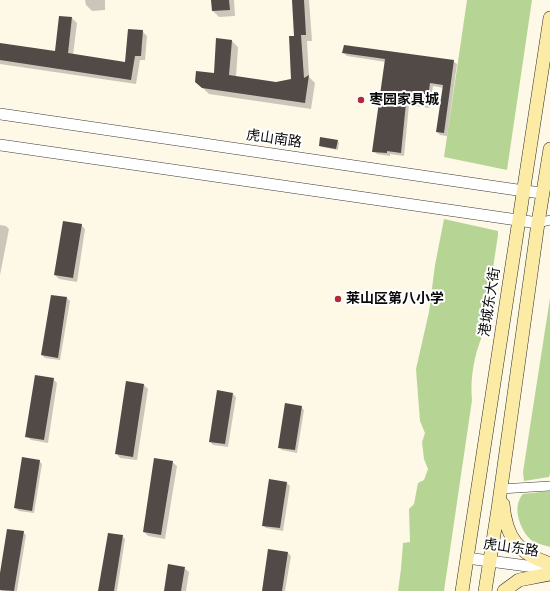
<!DOCTYPE html>
<html>
<head>
<meta charset="utf-8">
<style>
	body { margin:0 }
	canvas { display:block; background:#fef8e7 }
</style>
</head>
<body>
<canvas width="550" height="591"></canvas>
<script>
const g = document.querySelector('canvas').getContext('2d');
g.lineJoin = 'round';
function paint(path, color) { g.fillStyle = color; g.fill(path, 'evenodd'); }
function strokePath(path, color, width, dash) { g.strokeStyle = color; g.lineWidth = width; g.lineCap = dash ? 'butt' : 'round'; g.setLineDash(dash || []); g.stroke(path); }
function label(font, color, halo, rows, align = 'center') {
  g.font = font + ' "Noto Serif","Noto Sans SC",serif'; g.lineWidth = 4; g.setLineDash([]); g.textBaseline = 'middle'; g.strokeStyle = halo; g.fillStyle = color; for (const [text, x, y, turn = 0] of rows) {
    g.save(); g.translate(x, y); g.rotate((+turn || 0) * Math.PI / 180); g.textAlign = isNaN(turn) ? turn : align; if (halo) g.strokeText(text, 0, 0); g.fillText(text, 0, 0); g.restore();
  }
}
paint(new Path2D(`
	M467 0H532L507 170 444 157Z
	M444 219 498 231V235L483 334C474 355 470 378 472 400L444 591H398L401 569 403 543 410 542 409 509 414 504 418 483 424 480 428 469 424 459 422 442 425 433 420 421 416 369 429 312 435 265Z
	M550 298V474L549 477 524 481 523 472Z
	M550 491V547C544 545 534 543 530 539 519 528 512 506 523 494Z`), '#b6d594');
paint(new Path2D(`
	M85 0H105V10L92 11 86 5Z
	M212 0H234L235 16 219 17 213 11Z
	M293 0H309L312 41H307L309 77 315 83 311 109 209 94 196 81 214 74 232 41 238 47 236 77 276 83 292 80 295 37Z
	M72 18 77 23 73 55 126 63 142 31 147 36 145 60H140L136 84 0 64V44L56 52Z
	M344 53 453 61 457 64 447 136 440 135 437 132 444 88 433 86 430 108 409 105 404 156 390 154V156L377 154 374 151 386 62 347 56Z
	M337 141 339 142 338 150 322 147 320 146Z
	M0 225 6 226 9 229 0 275Z
	M81 225 85 229 77 282 59 279 55 275Z
	M67 298 70 301 60 360 45 358 42 355Z
	M53 379 57 383 48 443 31 440 26 436Z
	M127 382 144 385 148 389 137 460 120 458 116 453Z
	M233 394 236 397 228 447 213 445 210 441Z
	M301 407 304 410 297 453 282 450 279 447Z
	M39 461 42 464 34 513 19 511 15 508Z
	M172 462 177 466 165 539 148 536 144 532Z
	M287 483 290 486 283 531 266 528 263 525Z
	M23 532 26 535 17 591H1L0 580Z
	M122 536 125 539 117 591H99Z
	M288 553 291 556 285 591H263Z
	M184 568 189 572 186 591H165Z`), '#0003');
paint(new Path2D(`
	M211 0H229L230 10 212 11Z
	M292 0H304L306 35H301L304 78 309 75 305 103 202 88 195 82 196 71 214 73 216 38 232 40 229 75 276 82 291 79 289 36H294Z
	M59 16 72 17 68 53 125 62 128 29 143 30 141 56H135L131 80 0 60V43L55 51Z
	M344 45 454 60 444 133 436 132 443 85 430 83 427 105 406 103 401 153 387 151V153L372 152 385 59 342 53Z
	M320 137 338 140 336 149 319 146Z
	M63 221 82 224 73 278 54 275Z
	M51 295 67 297 58 358 41 355Z
	M35 375 54 378 44 440 25 437Z
	M126 381 144 384 133 457 115 454Z
	M217 390 233 393 225 444 209 442Z
	M285 403 302 406 295 450 278 448Z
	M22 457 40 460 32 511 14 508Z
	M154 458 173 461 161 535 143 532Z
	M269 479 287 482 280 528 262 526Z
	M7 529 24 531 14 591 0 590V573Z
	M108 533 123 535 114 591H98Z
	M268 549 288 552 282 591H262Z
	M168 564 185 567 181 591H164Z`), '#514a47');
const minor = new Path2D(`
	M538 223 550 220
	M500 489 550 486`);
const tertiary = new Path2D(`
	M0 114 524 191 543 193
	M0 145 538 223
	M467 558 550 569`);
const secondary = new Path2D(`
	M503 504C506 538 518 553 550 564
	M462 591 550 18
	M485 591 498 509 538 223 550 149
	M504 591 519 580 550 574`);
strokePath(minor, '#3c3c3c', 10);
strokePath(tertiary, '#3c3c3c', 12);
strokePath(secondary, '#2b2b2b', 14);
strokePath(minor, '#fff', 9);
strokePath(tertiary, '#fff', 11);
strokePath(secondary, '#fbeba5', 13);
for (const [x, y, r, color] of [
	[361,100,4,"#b12a3a"],
	[338,299,4,"#b12a3a"]
]) { const dot = new Path2D(); dot.arc(x, y, r, 0, 2 * Math.PI); g.fillStyle = color; g.fill(dot); strokePath(dot, '#fff', 1.5); }
label('bold 14px', '#090909', '#fff', [
	["枣园家具城",369,100],
	["莱山区第八小学",346,299]
], 'left');
label('14px', '#090909', '#fff', [
	["虎山南路",274,139,8],
	["港城东大街",490,302,-81],
	["虎山东路",511,548,8]
]);
</script>
</body>
</html>
